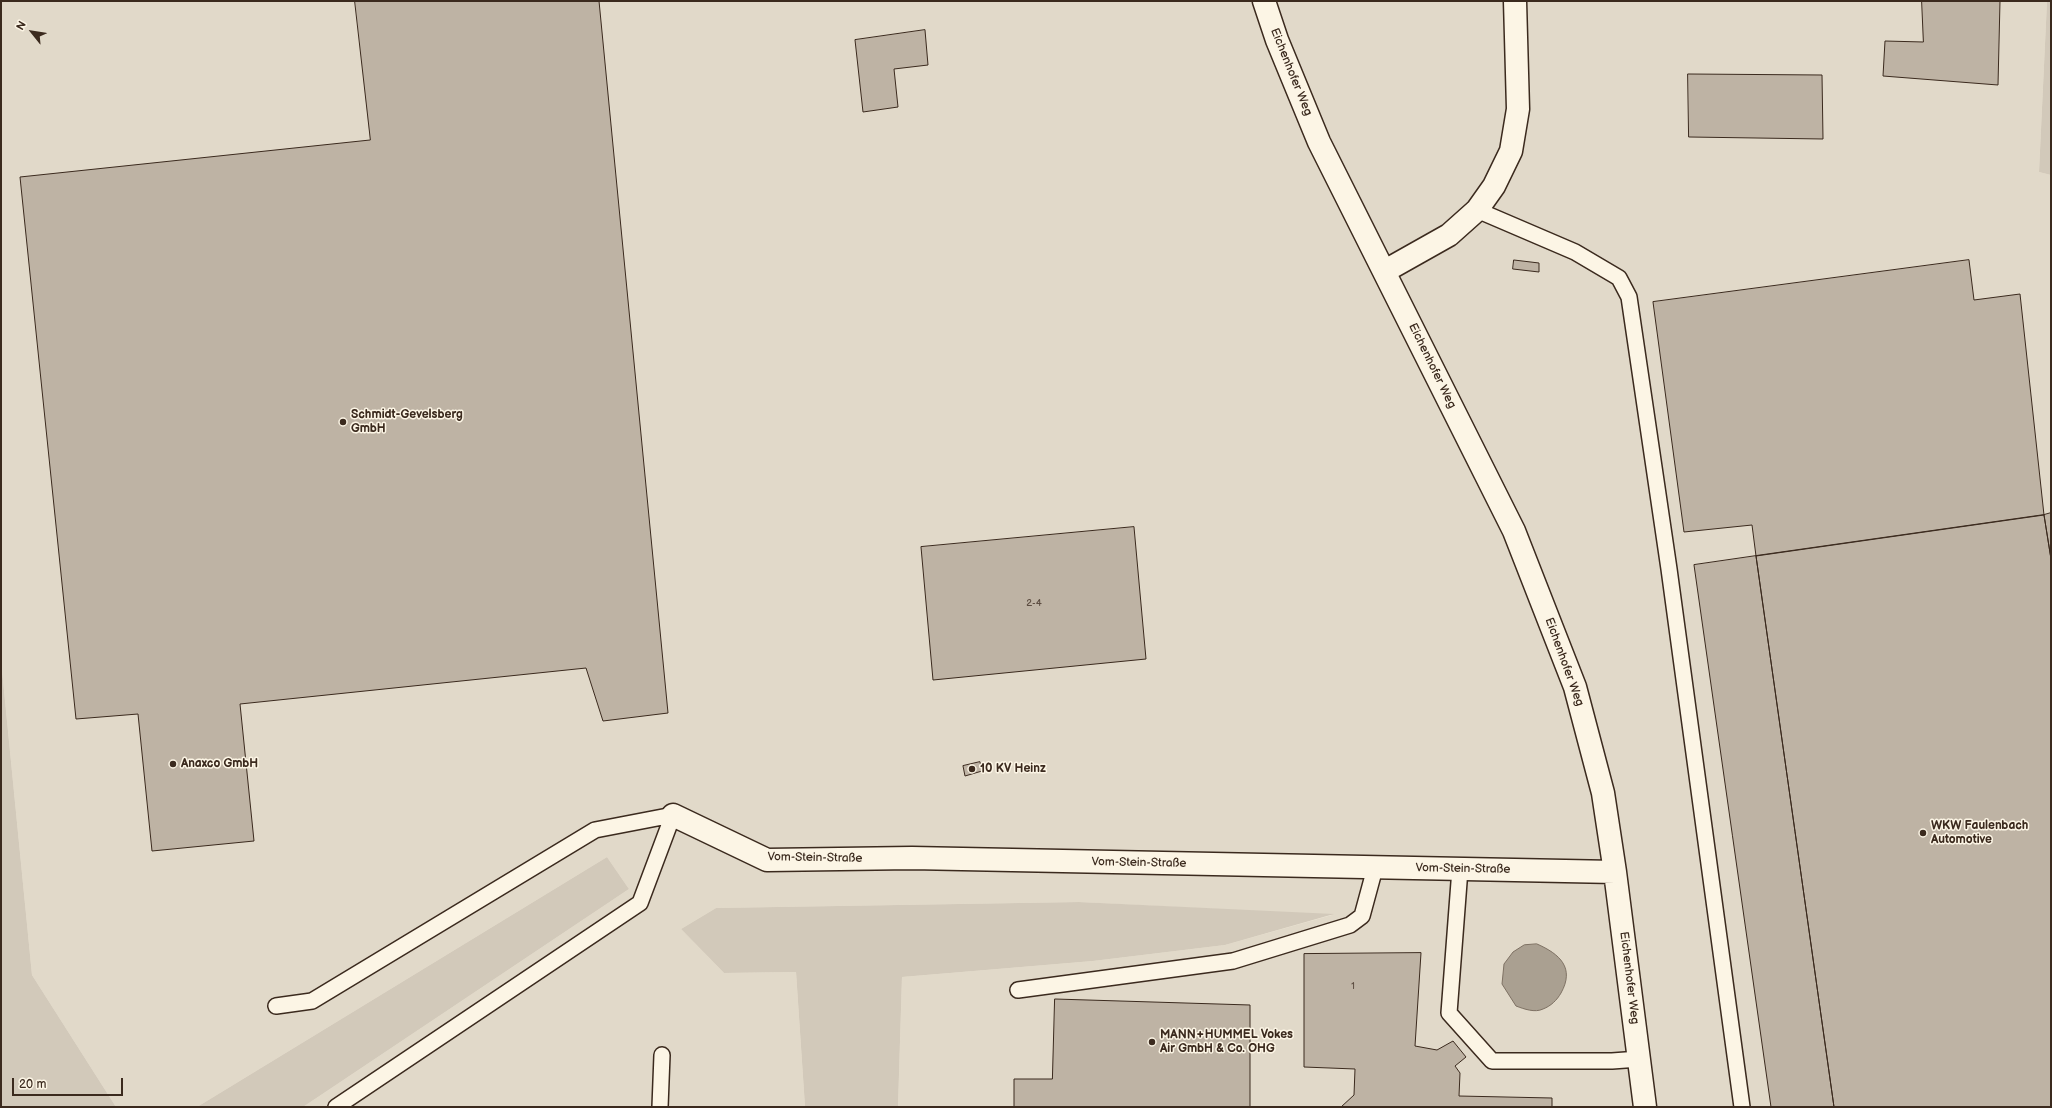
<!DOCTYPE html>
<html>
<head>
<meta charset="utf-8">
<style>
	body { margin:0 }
	#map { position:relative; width:2052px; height:1108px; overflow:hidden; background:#f0e9d9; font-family:"Balsamiq Sans",sans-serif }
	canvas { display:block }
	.frame { position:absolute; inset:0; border:2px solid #3b2a1e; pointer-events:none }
	.north { position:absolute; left:12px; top:12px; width:40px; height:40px; -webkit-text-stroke:3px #fcf5e5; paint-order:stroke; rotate:300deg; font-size:11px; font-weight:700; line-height:16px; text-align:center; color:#3b2a1e }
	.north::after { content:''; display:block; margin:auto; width:14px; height:18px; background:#3b2a1e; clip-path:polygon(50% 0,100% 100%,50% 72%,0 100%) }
	.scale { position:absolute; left:12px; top:1078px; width:111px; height:18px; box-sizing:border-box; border:2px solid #3b2a1e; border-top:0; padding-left:5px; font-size:12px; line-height:14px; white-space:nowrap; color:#3b2a1e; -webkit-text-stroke:3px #fcf5e5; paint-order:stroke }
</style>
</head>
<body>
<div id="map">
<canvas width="2052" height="1108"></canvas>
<div class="frame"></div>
<div class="north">N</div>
<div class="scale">20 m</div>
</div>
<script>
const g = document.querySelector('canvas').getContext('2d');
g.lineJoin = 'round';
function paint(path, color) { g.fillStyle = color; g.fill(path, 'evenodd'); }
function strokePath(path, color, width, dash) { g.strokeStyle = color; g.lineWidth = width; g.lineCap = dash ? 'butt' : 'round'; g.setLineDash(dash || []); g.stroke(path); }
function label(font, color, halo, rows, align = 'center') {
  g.font = font + ' "Balsamiq Sans",sans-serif'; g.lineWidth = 3; g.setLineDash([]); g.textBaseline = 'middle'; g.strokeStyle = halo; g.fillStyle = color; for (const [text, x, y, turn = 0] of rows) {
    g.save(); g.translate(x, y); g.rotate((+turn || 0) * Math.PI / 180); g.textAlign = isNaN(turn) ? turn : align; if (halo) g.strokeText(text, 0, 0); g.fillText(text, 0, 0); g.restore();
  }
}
paint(new Path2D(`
	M1 1H2047L2039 172 2051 175V1107H898L902 977 1093 961 1225 945 1332 915 1079 902 716 908 681 929 724 973 796 972 805 1107H303L629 889 607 857 197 1107H116L32 975 1 660Z`), '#e1d9c9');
paint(new Path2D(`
	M2047 1H2051V175L2039 172Z
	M1 660 32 975 116 1107H1Z
	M607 857 629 889 303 1107H197Z
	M1079 902 1334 914 1225 945 1093 961 902 977 898 1107H805L796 972 724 973 681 929 716 908Z`), '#d2c9ba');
const water = new Path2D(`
	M1537 944C1560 954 1575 968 1561 993 1557 1000 1551 1006 1543 1009 1535 1013 1524 1009 1516 1006L1502 984 1504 964 1513 952 1524 945Z`);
paint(water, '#aaa091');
strokePath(water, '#7e7163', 1);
const building = new Path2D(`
	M355 1H599L668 713 603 721 586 668 240 704 254 841 152 851 138 714 76 719 20 177 370 140Z
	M1922 1H2000L1998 85 1883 76 1885 41 1923 42Z
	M925 30 928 65 894 69 898 107 863 112 855 40Z
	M1688 74 1822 75 1823 139 1689 137Z
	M1514 260 1539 263V272L1513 269Z
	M1969 260 1974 300 2020 294 2044 515 1756 556 1752 525 1684 532 1653 302Z
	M2051 513V559L2044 515Z
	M2044 515 2051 559V1107H1834L1756 556Z
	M1134 527 1146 659 933 680 921 547Z
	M1756 556 1834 1107H1771L1694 565Z
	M980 762 982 771 965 776 963 766Z
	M1421 953 1415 1046 1437 1050 1453 1041 1466 1057 1455 1066 1460 1073 1459 1096 1552 1098V1107H1341L1354 1095 1355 1069 1304 1067V954Z
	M1055 999 1250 1005V1107H1014V1079H1052Z`);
paint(building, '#beb3a4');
strokePath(building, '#3b2a1e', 1);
const service = new Path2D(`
	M1477 210 1575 252 1614 275 1619 278 1629 297 1669 569 1742 1107
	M1460 869 1449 1013 1492 1061H1612L1639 1059
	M1018 990 1233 961 1350 925 1362 916 1375 868
	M276 1006 312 1001 595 830 673 815
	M336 1107 640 903 673 815
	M660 1107 662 1055`);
const minor = new Path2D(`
	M1264 1 1277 40 1319 142 1514 531 1575 687 1603 793 1615 872 1645 1107
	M1385 271 1449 235 1477 210 1494 186 1511 151 1518 109 1515 1
	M673 815 767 860 912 858 1615 872`);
strokePath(service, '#3b2a1e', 18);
strokePath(minor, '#3b2a1e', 25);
strokePath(service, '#fcf5e5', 15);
strokePath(minor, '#fcf5e5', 22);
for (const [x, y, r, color] of [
	[343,422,4,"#3b2a1e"],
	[173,764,4,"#3b2a1e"],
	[972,769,4,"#3b2a1e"],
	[1923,833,4,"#3b2a1e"],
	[1152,1042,4,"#3b2a1e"]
]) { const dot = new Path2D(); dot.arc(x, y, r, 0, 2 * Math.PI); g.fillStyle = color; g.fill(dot); strokePath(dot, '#fcf5e5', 1.5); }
label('10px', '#5c4c40', null, [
	["2-4",1034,603],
	["1",1353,986]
]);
label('12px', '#3b2a1e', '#fcf5e5', [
	["Eichenhofer Weg",1291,72,68],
	["Eichenhofer Weg",1432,366,64],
	["Eichenhofer Weg",1564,662,70],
	["Vom-Stein-Straße",815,858,1],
	["Vom-Stein-Straße",1139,863,1],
	["Vom-Stein-Straße",1463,869,1],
	["Eichenhofer Weg",1629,978,83]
]);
label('bold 12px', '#3b2a1e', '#fcf5e5', [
	["Schmidt-Gevelsberg",351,415],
	["GmbH",351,429],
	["Anaxco GmbH",181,764],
	["10 KV Heinz",980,769],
	["WKW Faulenbach",1931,826],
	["Automotive",1931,840],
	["MANN+HUMMEL Vokes",1160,1035],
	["Air GmbH & Co. OHG",1160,1049]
], 'left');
</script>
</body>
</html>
